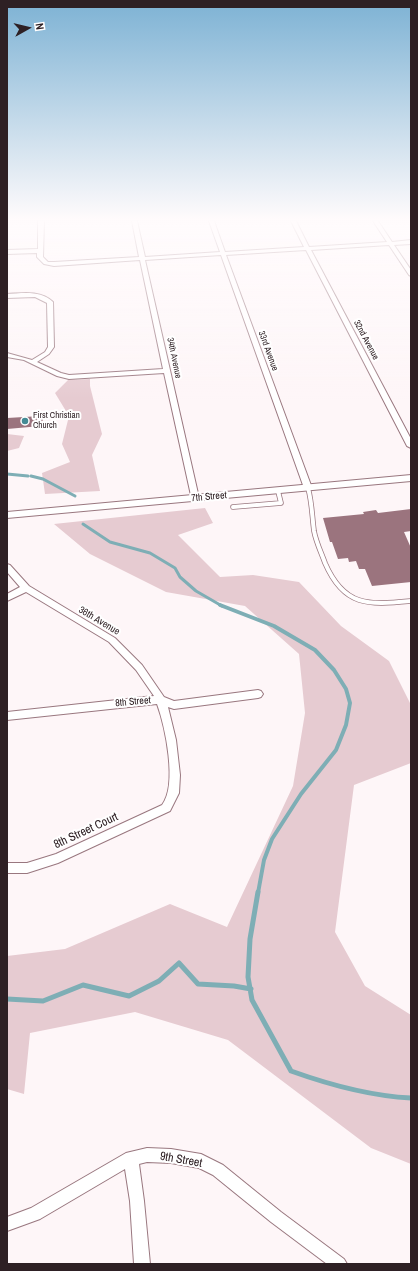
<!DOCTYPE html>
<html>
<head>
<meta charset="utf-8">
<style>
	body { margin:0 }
	#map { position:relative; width:418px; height:1271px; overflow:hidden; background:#fef6f8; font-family:"Archivo Narrow",sans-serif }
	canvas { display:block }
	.frame { position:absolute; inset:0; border:8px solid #2e2024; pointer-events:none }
	.north { position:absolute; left:8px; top:8px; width:40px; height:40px; -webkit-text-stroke:3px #fff; paint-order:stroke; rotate:82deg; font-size:11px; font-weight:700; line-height:16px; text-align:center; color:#2e2024 }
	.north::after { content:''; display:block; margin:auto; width:14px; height:18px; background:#2e2024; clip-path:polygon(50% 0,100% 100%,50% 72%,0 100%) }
</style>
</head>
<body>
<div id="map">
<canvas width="418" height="1271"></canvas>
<div class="frame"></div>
<div class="north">N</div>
</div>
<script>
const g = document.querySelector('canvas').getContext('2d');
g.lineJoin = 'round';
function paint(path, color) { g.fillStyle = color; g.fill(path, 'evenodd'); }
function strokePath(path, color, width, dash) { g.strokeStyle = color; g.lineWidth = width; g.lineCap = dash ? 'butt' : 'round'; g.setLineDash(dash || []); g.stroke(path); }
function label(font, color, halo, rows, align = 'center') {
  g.font = font + ' "Archivo Narrow",sans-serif'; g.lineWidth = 4; g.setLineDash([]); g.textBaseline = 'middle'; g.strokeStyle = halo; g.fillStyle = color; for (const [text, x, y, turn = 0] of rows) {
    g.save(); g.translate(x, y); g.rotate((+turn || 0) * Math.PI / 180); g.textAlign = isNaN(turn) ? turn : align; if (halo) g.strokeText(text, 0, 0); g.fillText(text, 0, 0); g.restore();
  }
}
paint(new Path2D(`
	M90 379V386L102 434 92 455 100 491 45 494 42 473 70 462 62 444 69 416 55 393 68 380Z
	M7 434 24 436 19 448 7 451Z
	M205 508 213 523 178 535 220 577 253 575 299 582 341 626 389 661 411 705V763L354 785 335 932 365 986 411 1015V1164L371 1148 228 1040 135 1012 30 1033 24 1094 7 1089V956L65 949 170 904 227 927 293 786 305 713 299 654 245 606 166 592 90 554 54 524Z`), '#e6cbd1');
strokePath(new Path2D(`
	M7 474 28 476
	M31 476 43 479 75 496
	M83 524 110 542 150 553 175 568 180 577 196 591 222 606`), '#7eaeb5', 3);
strokePath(new Path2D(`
	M220 605 274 626 315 650 334 670 346 689 350 703 346 725 336 750 301 794 272 839 264 860 258 893`), '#7eaeb5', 4);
strokePath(new Path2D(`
	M258 892 250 939 248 977 252 1000 291 1071C330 1085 369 1096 411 1098
	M7 999 43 1001 83 985 129 996 159 981 179 963 198 984 234 986 251 989`), '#7eaeb5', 5);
paint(new Path2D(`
	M41 416V419H43L41 426 7 429V418Z
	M411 509V531L404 532 411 548V582L372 586 365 569H359L356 561 349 562 348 558 338 559 332 542H330L323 518 364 514 363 512 376 510 378 513Z`), '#9b747e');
const lane = new Path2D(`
	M308 488C312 502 312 516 314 531 316 542 321 552 325 563 344 607 368 605 411 601
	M233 507 281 503 278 491`);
const street = new Path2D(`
	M38 221H44L43 257 48 262H54L139 257 132 221H137L145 257 220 252 209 221H214L225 252 304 247 291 221H296L309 247 387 242 373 221H378L392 242 411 240V244L394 245 411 270V276L409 275 389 245 311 250 411 439V448L407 446 306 250 226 255 312 488 308 490 304 488 221 255 145 260 199 498 198 500H192L164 373 69 379 57 376 24 360 7 357V353L32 360 45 352 48 347 47 303 35 297 7 298V294C23 293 41 290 53 302L54 347 49 354 37 362 61 373 69 375 163 369 140 260 54 266 44 264 37 257V253L7 254V250L38 249Z
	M7 564 10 565 29 586 115 638 142 665 164 697 174 701 258 690 261 691 263 694 261 697 258 698 174 709 168 707 176 740 180 775 179 793 170 811 58 863 27 873H7V863H27L56 854 162 805C178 785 165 726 157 704L7 720V712L154 696 136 670 109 642 26 592 7 601V594L20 587 7 572Z
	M147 1148 171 1149 201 1154 223 1165 281 1212 344 1259 347 1264H327L271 1222 213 1175 199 1168 171 1163 147 1162 139 1164 144 1201 150 1264H134L130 1201 125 1169 40 1219 7 1231V1217L31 1208 126 1153Z`);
const secondary = new Path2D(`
	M411 475V481L7 518V512Z`);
strokePath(lane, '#99777f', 5.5);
strokePath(street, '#99777f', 2);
strokePath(secondary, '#99777f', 2);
strokePath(lane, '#fff', 4);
paint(street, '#fff');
paint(secondary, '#fff');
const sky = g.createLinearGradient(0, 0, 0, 399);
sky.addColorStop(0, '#7db2d4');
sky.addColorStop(0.55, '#fffbfc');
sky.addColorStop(1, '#fffbfc00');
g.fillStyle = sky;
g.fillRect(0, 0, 418, 399);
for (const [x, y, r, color] of [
	[25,421,4,"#438a94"]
]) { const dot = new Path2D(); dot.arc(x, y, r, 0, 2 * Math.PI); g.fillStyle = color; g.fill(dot); strokePath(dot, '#fff', 1.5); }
label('9px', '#2e2024', '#fff', [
	["32nd Avenue",366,340,62],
	["33rd Avenue",268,351,70],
	["34th Avenue",174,358,78]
]);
label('9px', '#2e2024', '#fff', [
	["First Christian",33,416],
	["Church",33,426]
], 'left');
label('10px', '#2e2024', '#fff', [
	["7th Street",209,497,-5],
	["36th Avenue",99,621,31],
	["8th Street",133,702,-5]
]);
label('12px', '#2e2024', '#fff', [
	["8th Street Court",86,831,-25],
	["9th Street",181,1160,10]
]);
</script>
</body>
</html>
